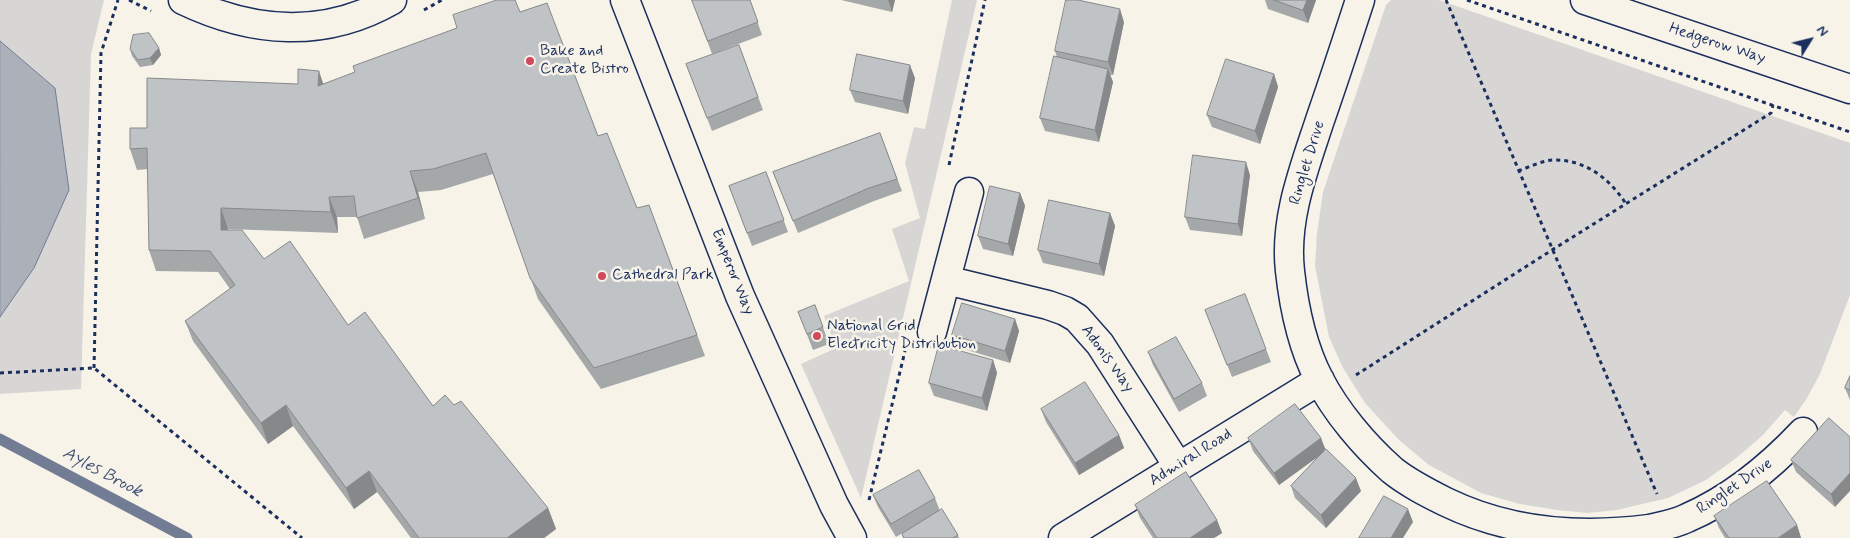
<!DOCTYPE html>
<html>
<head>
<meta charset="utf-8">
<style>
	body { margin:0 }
	#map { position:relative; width:1850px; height:538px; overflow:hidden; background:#f7f3e8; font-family:Mynerve,sans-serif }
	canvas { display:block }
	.north { position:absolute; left:1785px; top:15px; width:50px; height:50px; -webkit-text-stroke:4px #f7f3e8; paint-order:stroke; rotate:54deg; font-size:14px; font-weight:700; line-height:20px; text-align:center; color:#1b2f5e }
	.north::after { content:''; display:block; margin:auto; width:18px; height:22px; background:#1b2f5e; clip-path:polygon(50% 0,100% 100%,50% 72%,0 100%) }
</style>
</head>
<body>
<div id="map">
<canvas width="1850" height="538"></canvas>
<div class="north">N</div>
</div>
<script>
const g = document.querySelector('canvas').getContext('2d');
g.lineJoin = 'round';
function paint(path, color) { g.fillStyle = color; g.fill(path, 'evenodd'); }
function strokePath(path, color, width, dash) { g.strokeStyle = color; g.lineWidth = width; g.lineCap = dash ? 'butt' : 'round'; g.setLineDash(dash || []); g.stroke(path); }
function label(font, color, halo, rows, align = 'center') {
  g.font = font + ' Mynerve,sans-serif'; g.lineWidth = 5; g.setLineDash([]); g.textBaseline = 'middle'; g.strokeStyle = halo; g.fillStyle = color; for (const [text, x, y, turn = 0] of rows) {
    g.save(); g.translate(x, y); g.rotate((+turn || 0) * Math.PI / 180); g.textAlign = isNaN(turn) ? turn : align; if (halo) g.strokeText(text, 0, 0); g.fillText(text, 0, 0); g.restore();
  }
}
paint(new Path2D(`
	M0 0H104L91 54 81 389 0 394V317L34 268 55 88 0 41Z
	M952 0H977L861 498 801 364 836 348 824 316 909 281 892 229 920 218 905 163 914 127 925 129Z
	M1391 0H1439L1850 143V295L1820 374 1807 398 1794 417 1785 410 1762 436 1735 459 1706 480 1668 498 1617 510 1587 513 1557 510 1520 504 1481 493 1429 465 1399 440 1365 403 1343 368 1329 337 1315 266 1317 233 1323 192 1386 5Z`), '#d7d6d4');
const water = new Path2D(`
	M0 41 55 88 69 190 34 268 0 317Z`);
paint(water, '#acb0b9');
strokePath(water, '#727c95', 1);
strokePath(new Path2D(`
	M0 439 187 538`), '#727c95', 11);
const minor = new Path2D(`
	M183 0C252 33 324 39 392 0
	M625 0 740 296 834 505 852 538
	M1360 0C1347 40 1334 80 1320 120 1304 169 1284 219 1290 271 1294 308 1302 346 1319 379 1336 412 1364 445 1392 470 1408 483 1428 493 1446 502 1510 533 1579 538 1649 529 1662 526 1675 524 1687 518 1731 499 1770 467 1803 432
	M1585 0 1850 89
	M946 280 1048 305 1065 311 1077 318 1100 344 1178 466
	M932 332 969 192
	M1063 538 1320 380`);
strokePath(minor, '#1b2f5e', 31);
strokePath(new Path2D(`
	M129 0 151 11
	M1446 0 1657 494
	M1467 0 1850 132
	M424 10 442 0
	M949 165 985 0
	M1518 171C1530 167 1542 160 1555 160 1586 160 1610 179 1626 204
	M94 368 101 53 118 0
	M0 373 94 368 302 538
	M1356 375 1552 250 1771 113 1773 105
	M869 500 905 351`), '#1b2f5e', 3, [4, 4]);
strokePath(minor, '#f7f3e8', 28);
paint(new Path2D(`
	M692 0H750L762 35 712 54Z
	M841 0H895L892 12Z
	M1265 0H1316L1308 23 1268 9Z
	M520 12 598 136 637 208 649 205 705 356 601 389 538 299 493 174 441 190 418 192 425 219 364 239 357 217H337L338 233 228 229V230L264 259 348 325 433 406 548 508 556 529 544 538H411L377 492 354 509 293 426 268 444 193 341 185 321 230 289 218 272 156 271 149 250 148 169 137 170 130 149 147 128 324 84Z
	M1124 22 1113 75H1110L1113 82 1099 142 1045 131 1040 118 1057 57 1055 51Z
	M739 45 763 110 712 131 686 64Z
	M159 48 161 55 153 65 140 67 132 56 130 49Z
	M1274 74 1278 87 1260 144 1212 127 1207 115Z
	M915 78 908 114 855 102 850 90Z
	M880 133 902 191 874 201 798 233 773 172Z
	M766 172 788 232 752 246 729 186Z
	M1250 175 1242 236 1190 230 1185 217Z
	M1020 193 1025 206 1013 256 983 249 978 236Z
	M1110 213 1115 226 1104 276 1043 263 1038 250Z
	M815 305 829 344 813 350 798 312Z
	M1205 310 1266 349 1271 362 1232 377Z
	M1015 319 1019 331 1010 363 957 347 952 335Z
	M1148 352 1202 383 1207 396 1179 412 1153 365Z
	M993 360 997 373 987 411 934 396 929 383Z
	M1850 376V400L1845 388Z
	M1041 409 1119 435 1124 448 1079 475 1046 422Z
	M1829 418 1835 507 1796 472 1791 460Z
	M1248 438H1321L1325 450 1361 491 1326 528 1295 498 1291 486 1320 455 1279 485 1253 451Z
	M873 495 935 498 940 511 958 535 959 538H903L902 534 935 514 896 537 878 507Z
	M1135 505 1217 520 1222 533 1214 538H1153L1140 518Z
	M1714 516 1797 525 1801 538H1725L1719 528Z`), '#a5a8a9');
paint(new Path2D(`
	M888 0H895L892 12Z
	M1307 0H1316L1308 23 1303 10Z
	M1120 9 1124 22 1113 75 1108 62Z
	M159 48 161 55 153 65 150 58Z
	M910 65 915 78 908 114 903 101Z
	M1108 69 1113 82 1099 142 1095 130Z
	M319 71 326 92 318 86Z
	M1274 74 1278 87 1260 144 1255 131Z
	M1246 162 1250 175 1242 236 1238 224Z
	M410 171 418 192 425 219 418 198Z
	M1020 193 1025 206 1013 256 1008 244Z
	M329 197 337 217 338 233 331 212Z
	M221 208 228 229V251L221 230Z
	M1110 213 1115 226 1104 276 1099 264Z
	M1015 319 1019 331 1010 363 1005 351Z
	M993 360 997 373 987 411 982 398Z
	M286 405 293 426 268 444 261 423Z
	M1119 435 1124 448 1079 475 1075 463Z
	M1321 438 1326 451 1279 485 1274 473Z
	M369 471 377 492 354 509 346 488Z
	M1850 473V491L1835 507 1831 494Z
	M1356 478 1361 491 1326 528 1321 515Z
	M548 508 556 529 544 538H507Z
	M1408 509 1413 522 1403 538H1391Z
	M1217 520 1222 533 1214 538H1190Z
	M1797 525 1801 538H1778Z`), '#86888a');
const building = new Path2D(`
	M497 0H515L520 12 547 3 598 136 607 133 637 208 649 205 697 335 594 368 530 278 486 153 433 169 410 171 418 198 357 218 354 196 329 197 331 212 221 208V230H242L264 259 290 241 348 325 365 312 433 406 445 395 454 405 461 401 548 508 507 538H419L369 471 346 488 286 405 261 423 185 321 235 285 210 251 149 250 147 148 130 149V128H147V78L298 84V69L319 71 318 86 355 72 353 66 457 28 453 15Z
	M692 0H750L758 22 708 41Z
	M1066 0H1078L1120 9 1108 62 1055 51Z
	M1274 0H1307L1303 10Z
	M149 33 159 48 150 58 138 60 130 49 133 35Z
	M739 45 758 97 707 118 686 64Z
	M857 54 910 65 903 101 850 90Z
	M1054 56 1108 69 1095 130 1040 118Z
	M1226 59 1274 74 1255 131 1207 115Z
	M880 133 897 179 869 188 793 221 773 172Z
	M1193 155 1246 162 1238 224 1185 217Z
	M766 172 784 220 747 233 729 186Z
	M990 186 1020 193 1008 244 978 236Z
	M1049 200 1110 213 1099 264 1038 250Z
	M1245 294 1266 349 1227 365 1205 310Z
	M962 303 1015 319 1005 351 952 335Z
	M815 305 823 327 807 334 798 312Z
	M1176 337 1202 383 1174 399 1148 352Z
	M939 345 993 360 982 398 929 383Z
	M1850 376V390L1845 388Z
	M1085 382 1119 435 1075 463 1041 409Z
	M1295 404 1321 438 1274 473 1248 438Z
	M1829 418 1850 437V473L1831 494 1791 460Z
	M1326 449 1356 478 1321 515 1291 486Z
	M919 470 935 498 891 524 873 495Z
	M1186 472 1217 520 1190 538H1157L1135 505Z
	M1767 481 1797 525 1778 538H1729L1714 516Z
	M1384 496 1408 509 1391 538H1359Z
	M942 509 958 535 953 538H904L902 534Z`);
paint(building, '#c0c3c5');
strokePath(building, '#86888a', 1);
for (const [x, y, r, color] of [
	[530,61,5,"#d1495b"],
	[602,276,5,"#d1495b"],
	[817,336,5,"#d1495b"]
]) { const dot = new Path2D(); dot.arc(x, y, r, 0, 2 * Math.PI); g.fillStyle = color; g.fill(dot); strokePath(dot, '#f7f3e8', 2); }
label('16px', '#1b2f5e', '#f7f3e8', [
	["Hedgerow Way",1717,44,18],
	["Ringlet Drive",1308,163,-73],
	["Emperor Way",732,272,68],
	["Adonis Way",1107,359,54],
	["Admiral Road",1191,458,-32],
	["Ringlet Drive",1735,487,-34]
]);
label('16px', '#1b2f5e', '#f7f3e8', [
	["Bake and",540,52],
	["Create Bistro",540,70],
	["Cathedral Park",612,276],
	["National Grid",827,327],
	["Electricity Distribution",827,345]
], 'left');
label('italic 18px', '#465679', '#f7f3e8', [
	["Ayles Brook",102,473,28]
]);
</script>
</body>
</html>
